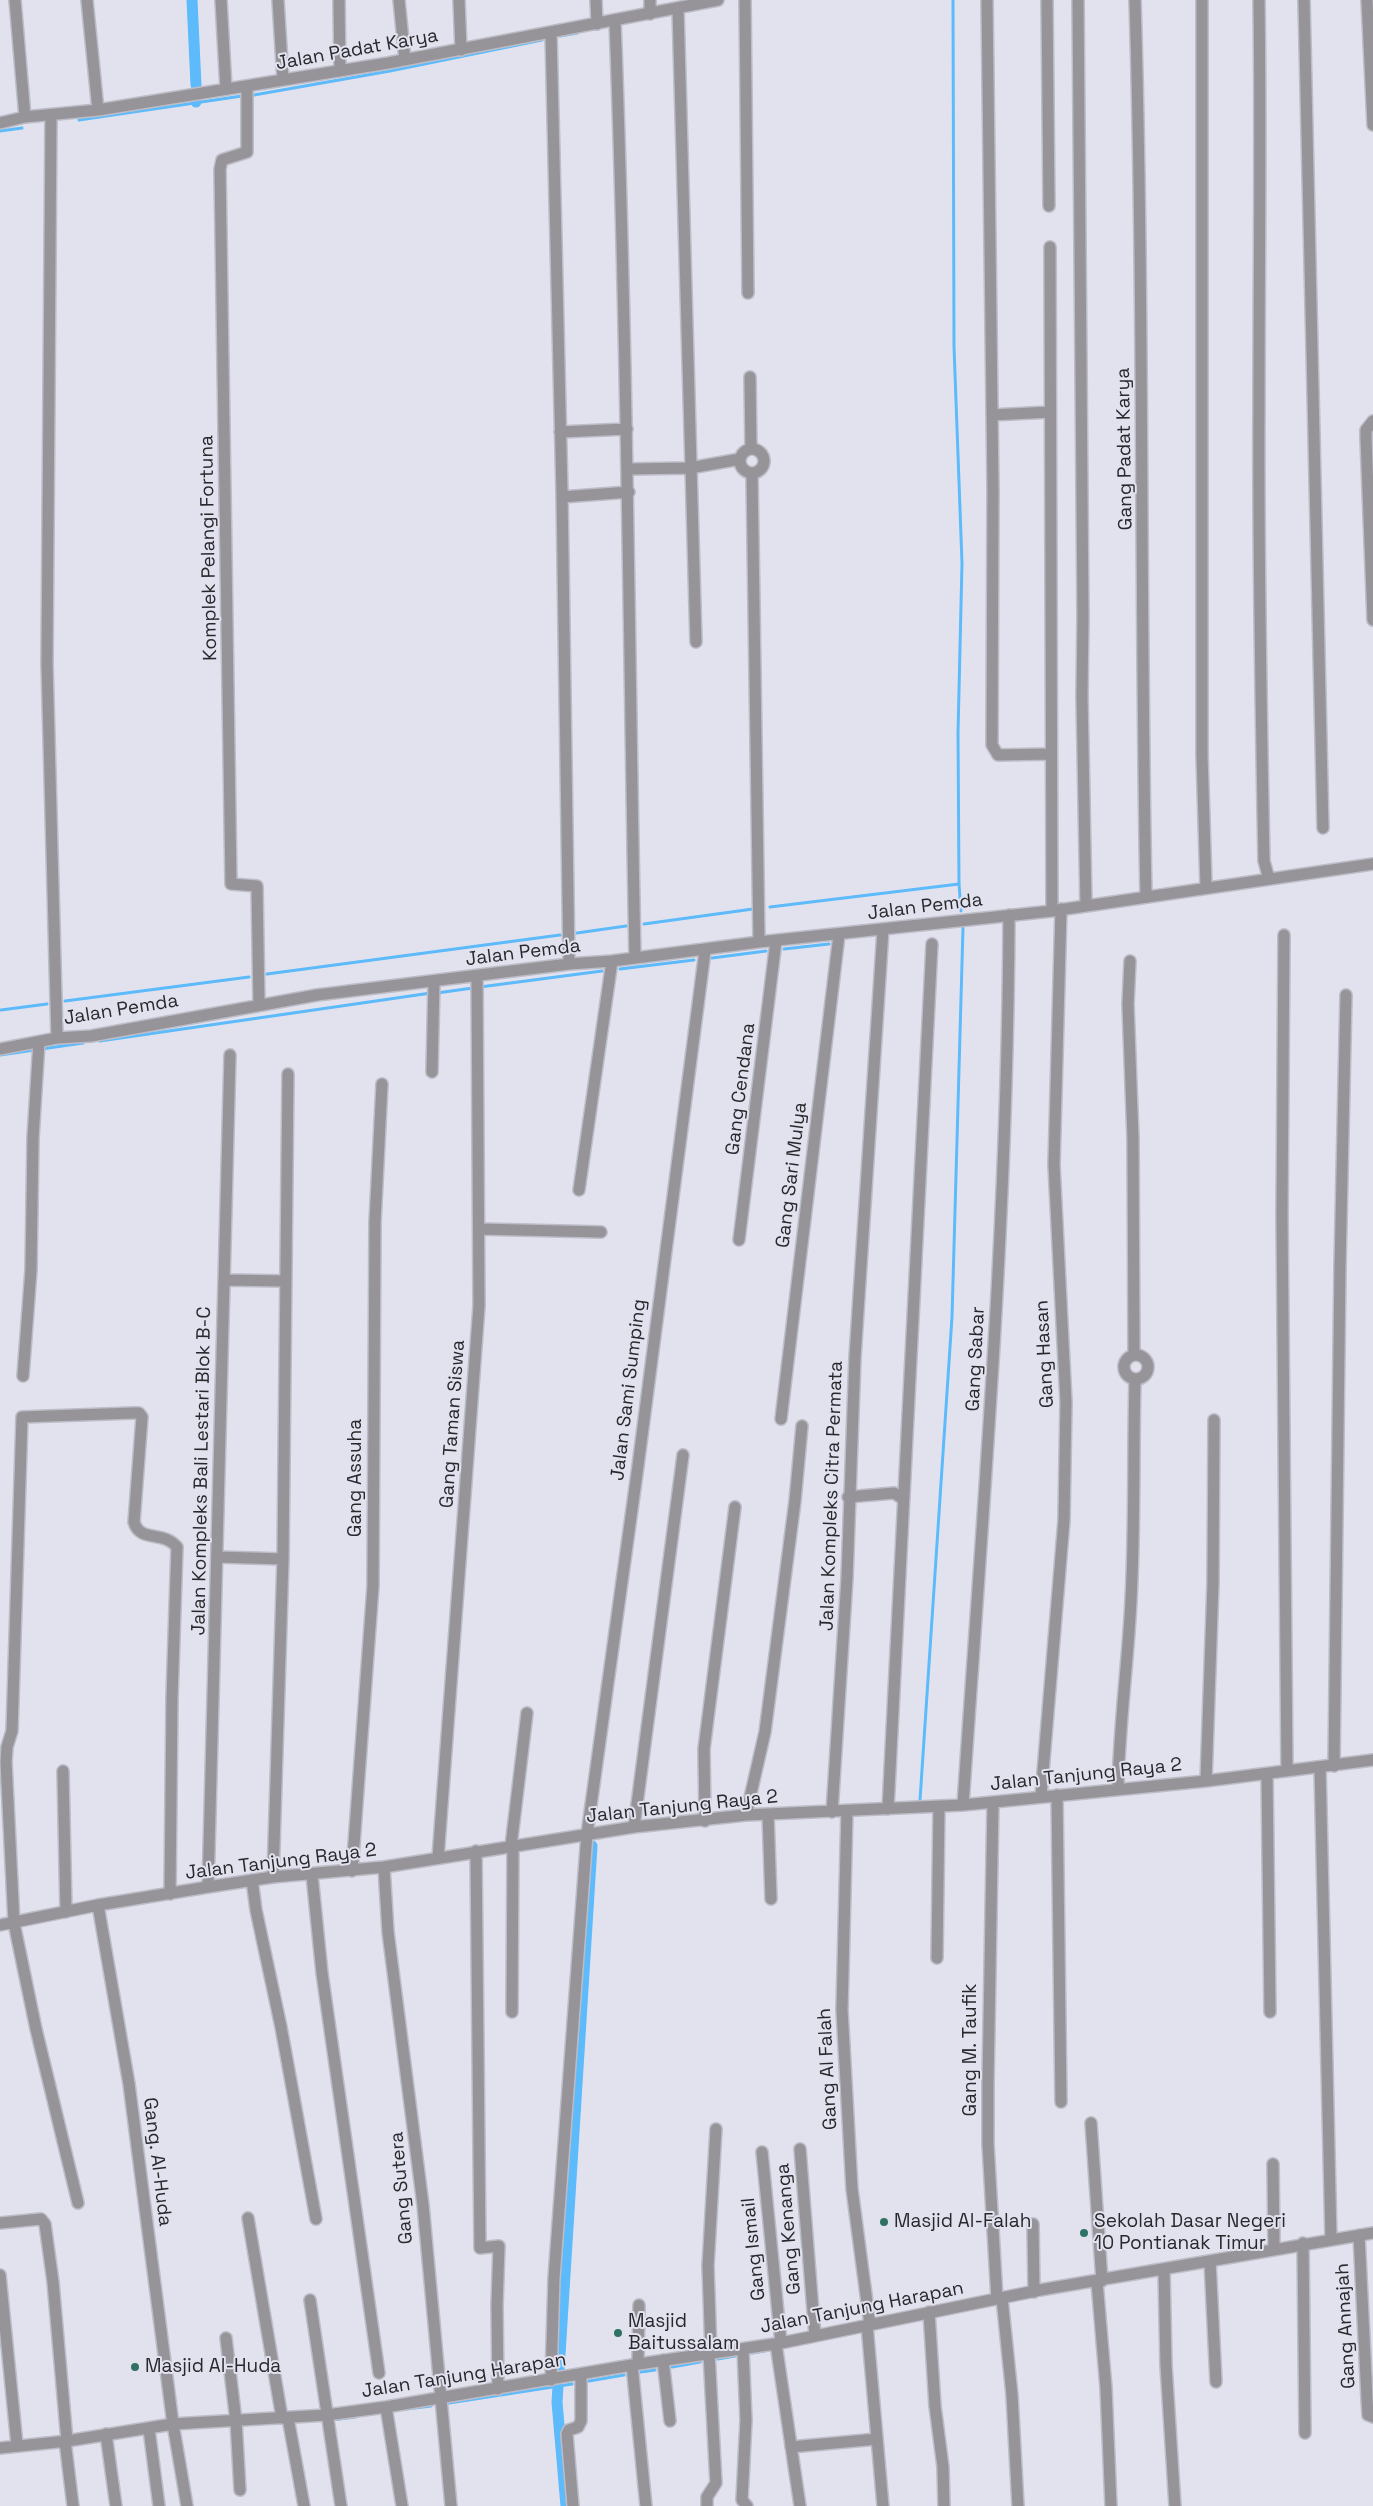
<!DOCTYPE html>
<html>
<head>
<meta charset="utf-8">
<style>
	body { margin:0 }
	canvas { display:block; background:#e2e2ef }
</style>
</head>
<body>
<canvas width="1373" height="2506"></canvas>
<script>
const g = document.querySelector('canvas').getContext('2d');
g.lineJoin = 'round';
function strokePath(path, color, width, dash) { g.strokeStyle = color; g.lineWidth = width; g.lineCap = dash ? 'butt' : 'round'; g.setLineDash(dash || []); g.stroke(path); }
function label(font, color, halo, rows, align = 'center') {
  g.font = font + ' "Space Grotesk",sans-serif'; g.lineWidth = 4; g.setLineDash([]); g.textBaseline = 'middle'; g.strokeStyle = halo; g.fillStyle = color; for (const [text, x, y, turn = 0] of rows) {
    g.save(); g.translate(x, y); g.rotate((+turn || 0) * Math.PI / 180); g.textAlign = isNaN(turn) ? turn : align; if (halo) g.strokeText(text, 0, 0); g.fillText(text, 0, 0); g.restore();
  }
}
strokePath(new Path2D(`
	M953 0 954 347 962 563 958 733 959 884 961 911
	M560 36 577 33
	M254 95 390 71 542 40
	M79 120 242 96
	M0 131 22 128
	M770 907 959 884
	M644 924 753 909
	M577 933 626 926
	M784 949 829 944
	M712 958 766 951
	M620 969 694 960
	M267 974 560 935
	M480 987 602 971
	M437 993 473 988
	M65 1001 249 977
	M1 1010 47 1004
	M100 1041 431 993
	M0 1055 83 1043
	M920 1800 952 1317 963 928
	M752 2353 764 2351
	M718 2359 735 2356
	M672 2367 700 2362
	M641 2372 655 2370
	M589 2381 624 2375
	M449 2403 572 2384
	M406 2409 431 2406
	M332 2420 355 2417`), '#5dbafb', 3);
strokePath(new Path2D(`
	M192 0 196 85
	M196 101V102
	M566 2506 557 2402 592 1846`), '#5dbafb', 11);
const minor = new Path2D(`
	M15 0 25 117
	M87 0 98 110
	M221 0 226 89
	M278 0 283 80
	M339 0 340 71
	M399 0 405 60
	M459 0 461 50
	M596 0 597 24
	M650 0V14
	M745 0 748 293
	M987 0 993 489 992 745 998 755 1050 754
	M1047 0 1049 206
	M1078 0 1083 616 1082 696 1086 906
	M1135 0C1144 299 1140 598 1146 897
	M1202 0V755L1206 886
	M1259 0C1261 134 1259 268 1259 403 1258 555 1261 708 1264 861L1269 879
	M1304 0 1323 828
	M1367 0 1373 125
	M678 9 696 642
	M615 21C627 333 629 646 635 958
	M551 33 562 493 569 964
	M247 86V152L222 160 220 169 231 884 257 886 259 1004
	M51 116 47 663 57 1038
	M0 123 25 117 98 110 388 63 718 0
	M1050 247 1052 911
	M750 377 751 449
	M992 415 1050 412
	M1373 421 1366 430V438L1373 620
	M560 432 627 429
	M740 461a12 12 0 1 1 24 0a12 12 0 1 1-24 0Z
	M628 469 690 468 740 459
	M752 474 759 942
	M562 497 629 492
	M1284 935 1282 1215 1287 1771
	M1130 961 1128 1004 1133 1139 1134 1354
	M0 1049 57 1038 91 1036 317 995 569 964 612 961 759 942 1052 911 1373 864
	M432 1072 434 982
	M579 1190 612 961
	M479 1229 601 1232
	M739 1240 776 941
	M224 1280 285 1281
	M1124 1367a12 12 0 1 1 24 0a12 12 0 1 1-24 0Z
	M23 1376 31 1270 33 1138 39 1042
	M781 1419 839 935
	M848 1497 894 1493 903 1499
	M218 1557 283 1559
	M1334 1766 1340 1266 1346 995
	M1320 1767 1331 2239
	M63 1771 66 1912
	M1267 1774 1270 2012
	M1206 1781 1213 1583 1214 1420
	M1118 1789C1119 1726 1128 1663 1131 1600 1135 1527 1133 1453 1135 1380
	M1057 1795 1061 2102
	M1041 1796 1064 1520 1066 1402 1054 1165 1061 909
	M993 1802 988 2082V2144L997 2299
	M963 1805C983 1509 1008 1212 1009 915
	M888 1809 932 944
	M847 1811 842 2010 852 2189 870 2325
	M832 1812 847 1578 855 1357 883 930
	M768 1814 771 1899
	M746 1815 765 1732 795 1501 802 1426
	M705 1821 704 1749 735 1507
	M634 1827 683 1455
	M511 1846 527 1713
	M476 1851 480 2248 499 2246 497 2305 498 2389
	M438 1858 479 1306 477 976
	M384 1867 388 1932 423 2205 451 2506
	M352 1871 373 1586 375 1222 382 1084
	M312 1875 322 1973 379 2373
	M273 1877 283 1559 288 1074
	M252 1880 256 1910 281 2027 316 2219
	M208 1887 230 1055
	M98 1905 129 2084 173 2424 187 2506
	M0 1925 98 1905 208 1887 273 1877 384 1867 634 1827 746 1815 963 1805 1206 1781 1373 1760
	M937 1958 939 1807
	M512 2012 513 1846
	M1091 2123 1102 2281
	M800 2149 815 2336
	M762 2152 781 2343
	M1273 2164 1274 2248
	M78 2203 36 2029 14 1923 6 1762 7 1747 12 1731 22 1417 133 1413H139L142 1417 134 1522C140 1543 163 1530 177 1547L172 1698 170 1894
	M248 2218 282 2418
	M0 2223 41 2219 45 2224 53 2282 67 2441
	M1033 2224 1034 2292
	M1359 2235 1367 2399 1368 2415 1373 2417
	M1303 2243 1305 2433
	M1210 2261 1216 2382
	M1164 2270 1166 2365 1175 2506
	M0 2275 17 2445
	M1097 2282 1106 2388 1111 2506
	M1002 2298 1012 2395 1018 2506
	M310 2300 341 2506
	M929 2312 935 2406 943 2467 944 2506
	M867 2325 883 2506
	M226 2338 236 2421 240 2490
	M776 2344 800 2506
	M743 2349 746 2420 742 2500 747 2506
	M711 2353 708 2266 716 2129
	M663 2360 670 2421
	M638 2364 639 2305
	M632 2365 646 2506
	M551 2380 554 2278 587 1834 638 1466 705 951
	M386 2407 402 2506
	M288 2418 304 2506
	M149 2429 159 2506
	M106 2434 116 2506
	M65 2441 73 2506
	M791 2447 877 2439
	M0 2448 67 2441 173 2424 327 2415 386 2407 632 2365 781 2343 1040 2290 1373 2233
	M573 2506 567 2434 569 2430 578 2427 581 2421V2375
	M707 2506V2497L716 2483 709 2353`);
strokePath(minor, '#bdbdc8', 14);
strokePath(minor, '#969499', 11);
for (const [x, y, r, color] of [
	[884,2222,5,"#2f7263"],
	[1084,2233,5,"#2f7263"],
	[618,2333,5,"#2f7263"],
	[135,2367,5,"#2f7263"]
]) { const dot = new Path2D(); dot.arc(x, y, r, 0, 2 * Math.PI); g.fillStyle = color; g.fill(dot); strokePath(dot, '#e2e2ef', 2); }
label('19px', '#28282d', '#e2e2ef', [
	["Jalan Padat Karya",357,50,-10],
	["Gang Padat Karya",1125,449,-91],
	["Komplek Pelangi Fortuna",209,548,-91],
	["Jalan Pemda",925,907,-7],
	["Jalan Pemda",523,953,-7],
	["Jalan Pemda",121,1010,-9],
	["Gang Cendana",741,1089,-83],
	["Gang Sari Mulya",792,1175,-83],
	["Gang Hasan",1045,1354,-93],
	["Gang Sabar",976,1359,-87],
	["Jalan Sami Sumping",629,1390,-83],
	["Gang Taman Siswa",453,1424,-86],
	["Jalan Kompleks Bali Lestari Blok B-C",202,1471,-89],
	["Gang Assuha",356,1478,-90],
	["Jalan Kompleks Citra Permata",832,1496,-88],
	["Jalan Tanjung Raya 2",1086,1775,-6],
	["Jalan Tanjung Raya 2",682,1807,-6],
	["Jalan Tanjung Raya 2",281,1862,-7],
	["Gang M. Taufik",971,2050,-90],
	["Gang Al Falah",828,2069,-93],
	["Gang. Al-Huda",157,2162,83],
	["Gang Sutera",402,2188,-95],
	["Gang Kenanga",789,2229,-95],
	["Gang Ismail",754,2249,-96],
	["Jalan Tanjung Harapan",862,2308,-11],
	["Gang Annajah",1346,2326,-93],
	["Jalan Tanjung Harapan",464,2376,-9]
]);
label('19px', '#28282d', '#e2e2ef', [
	["Masjid Al-Falah",894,2222],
	["Sekolah Dasar Negeri",1094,2222],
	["10 Pontianak Timur",1094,2244],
	["Masjid",628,2322],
	["Baitussalam",628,2344],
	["Masjid Al-Huda",145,2367]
], 'left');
</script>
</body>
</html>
